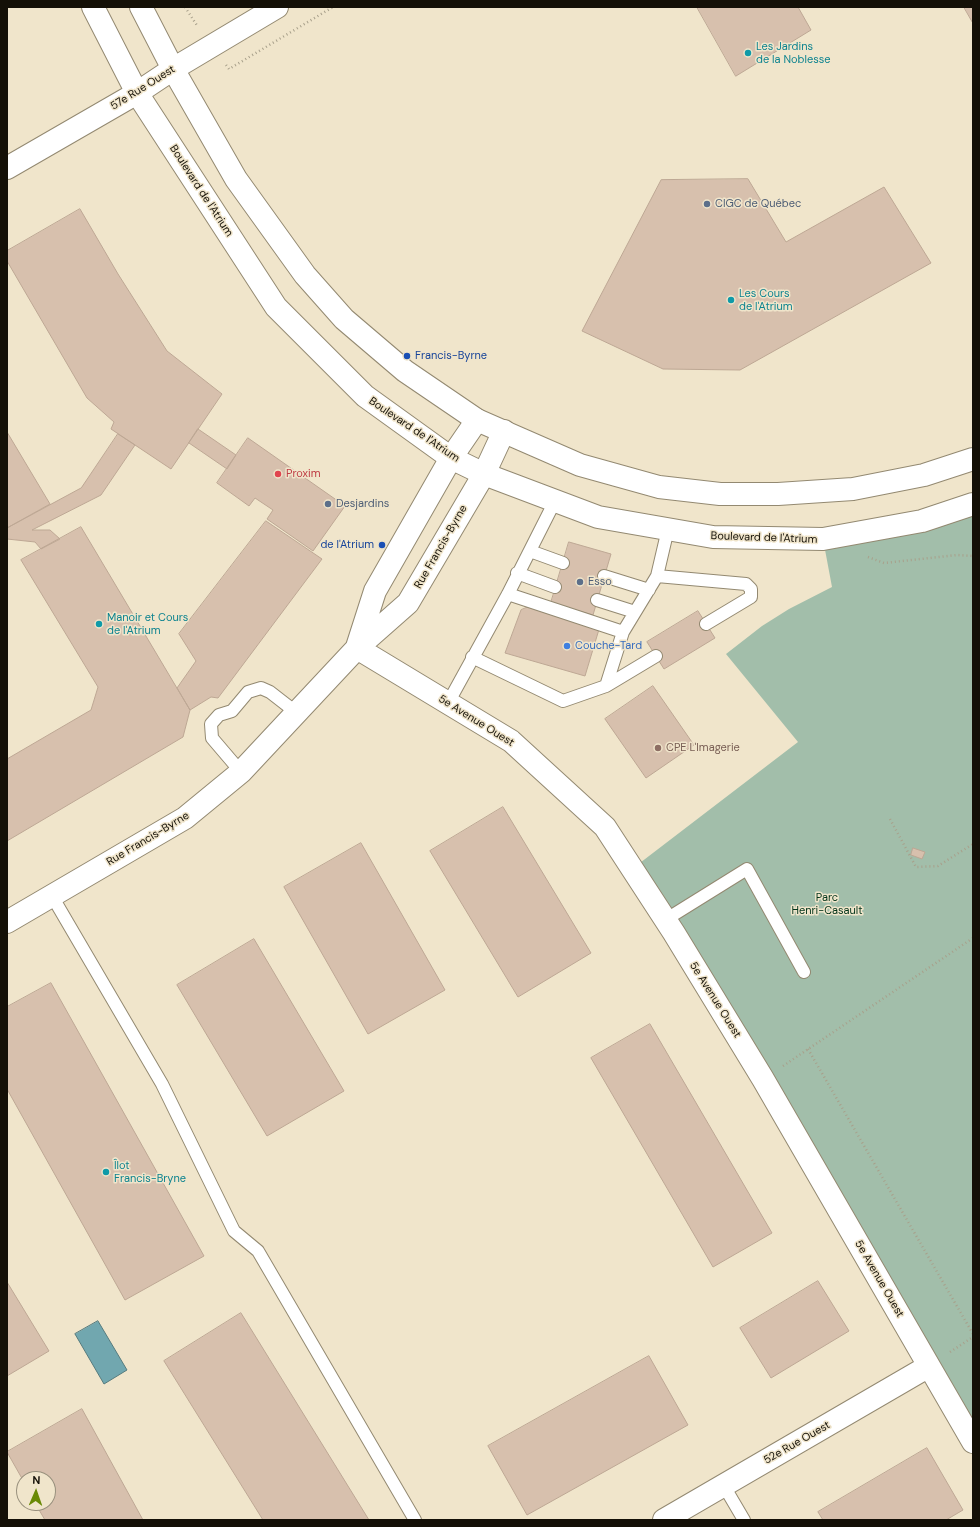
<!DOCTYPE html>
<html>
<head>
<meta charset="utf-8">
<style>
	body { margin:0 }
	#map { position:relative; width:980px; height:1527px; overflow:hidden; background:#f0e5cb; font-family:"DM Sans",sans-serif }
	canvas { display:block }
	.frame { position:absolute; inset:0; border:8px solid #141007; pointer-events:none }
	.north { position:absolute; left:16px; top:1471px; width:40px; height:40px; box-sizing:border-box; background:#f0e5cb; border:1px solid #98907d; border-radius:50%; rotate:2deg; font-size:11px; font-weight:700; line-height:16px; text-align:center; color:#141007 }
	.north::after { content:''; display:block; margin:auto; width:14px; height:18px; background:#698905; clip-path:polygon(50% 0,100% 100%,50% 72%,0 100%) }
</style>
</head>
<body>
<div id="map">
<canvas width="980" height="1527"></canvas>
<div class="frame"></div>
<div class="north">N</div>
</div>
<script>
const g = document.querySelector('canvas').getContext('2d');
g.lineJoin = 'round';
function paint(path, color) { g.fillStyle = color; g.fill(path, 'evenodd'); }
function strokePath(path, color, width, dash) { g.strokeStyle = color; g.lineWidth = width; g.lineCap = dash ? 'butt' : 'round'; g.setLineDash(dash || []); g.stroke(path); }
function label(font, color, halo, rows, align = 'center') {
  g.font = font + ' "DM Sans",sans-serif'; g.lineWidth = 3; g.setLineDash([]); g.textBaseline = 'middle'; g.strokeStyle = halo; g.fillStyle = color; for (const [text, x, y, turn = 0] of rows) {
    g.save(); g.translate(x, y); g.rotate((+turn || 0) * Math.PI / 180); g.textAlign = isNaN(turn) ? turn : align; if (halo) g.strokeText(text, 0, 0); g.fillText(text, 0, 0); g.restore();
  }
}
paint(new Path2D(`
	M973 504V1442L632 869 798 742 726 654 762 626 789 609 832 587 823 539Z`), '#a2beaa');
const water = new Path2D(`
	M98 1321 127 1370 104 1384 75 1334Z`);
paint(water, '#71a7af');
strokePath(water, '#557a7d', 1);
const building = new Path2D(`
	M697 7H798L811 30 736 76Z
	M964 7H973V23Z
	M748 179 786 242 884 187 931 263 740 370 663 369 582 331 661 180Z
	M80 209 118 274 167 351 222 394 171 469 111 429 114 422 87 398 7 261V251Z
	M198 429 236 455 227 469 189 443Z
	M7 432 50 504 7 528Z
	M118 434 135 445 101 495 32 530H50L60 539 41 549 35 542 7 539V528L81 488Z
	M248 438 345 506 313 551 267 519 273 510 255 498 249 506 217 483Z
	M266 521 322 559 218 698 211 697 190 710 177 688 196 661 179 634Z
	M81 527 190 710 183 737 7 841V759L91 710 98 687 21 560Z
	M569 542 611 554 593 615 551 603Z
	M533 605 600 626 585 676 505 653 521 610Z
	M698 611 715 638 664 669 647 642Z
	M653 686 694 745 646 778 605 719Z
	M503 807 591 953 518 997 430 851Z
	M361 843 445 990 368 1034 284 887Z
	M913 848 925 852 922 859 911 855Z
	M254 939 344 1091 267 1136 177 985Z
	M51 983 204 1256 125 1300 7 1089V1007Z
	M650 1024 772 1233 713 1267 591 1058Z
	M818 1281 849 1331 771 1378 740 1328Z
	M7 1282 49 1351 7 1376Z
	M241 1313 369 1520H263L164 1361Z
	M649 1356 688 1425 527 1515 488 1446Z
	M82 1409 143 1520H45L35 1503H48V1479H24V1482L7 1452Z
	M927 1448 963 1510 946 1520H823L818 1512Z`);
paint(building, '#d7c0ad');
strokePath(building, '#bda794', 1);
const service = new Path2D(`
	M530 551 563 563
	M517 573 555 587
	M604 576 649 590
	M657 576 746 584 751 589V597L706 624
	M508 594 623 632 657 576 668 529
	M597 600 635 612
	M472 657 563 701 606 686 623 632
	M606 686 656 656
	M448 703 508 594 555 501
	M241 772 212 738 211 724 219 715 232 711 248 692 261 688 270 692 297 713
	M52 896 162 1084 234 1231 258 1251 415 1520
	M665 920 747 869 804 972
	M724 1486 744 1520`);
const minor = new Path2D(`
	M7 168 137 93 173 69 277 7
	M357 647 375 591 451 458 477 420
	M357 648 511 741 605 827 674 933 763 1079 973 1442
	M7 922 185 818 241 772 357 648 408 603 484 474 504 431
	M664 1520 929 1366`);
const tertiary = new Path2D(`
	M93 7 137 93 276 307 365 396 451 458 484 474 598 517 713 537 823 539 922 521 973 504
	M141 7 173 69 236 179 305 275 344 319 405 371 477 420 580 465 659 487 720 494H778L853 489 924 475 973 459`);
strokePath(service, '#938971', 14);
strokePath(minor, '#938971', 24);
strokePath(tertiary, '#938971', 24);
strokePath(new Path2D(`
	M185 7 198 27
	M226 65 229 69 333 7
	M868 557 884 563 957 555 973 556
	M890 819 916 867 938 866 973 844
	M808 1049 973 1334
	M783 1066 973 938
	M950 1352 973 1337`), '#a8a08b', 2.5, [1, 3]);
strokePath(service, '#fff', 12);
strokePath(minor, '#fff', 22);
strokePath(tertiary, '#fff', 22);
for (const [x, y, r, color] of [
	[748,53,4,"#0f9aa8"],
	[707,204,4,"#5c6f8a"],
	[731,300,4,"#0f9aa8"],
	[407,356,4,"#1a4fb4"],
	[278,474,4,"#e0444e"],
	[328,504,4,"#5c6f8a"],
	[382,545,4,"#1a4fb4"],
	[580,582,4,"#5c6f8a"],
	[99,624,4,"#0f9aa8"],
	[567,646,4,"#3f7fe0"],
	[658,748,4,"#8d6e63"],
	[106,1172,4,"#0f9aa8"]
]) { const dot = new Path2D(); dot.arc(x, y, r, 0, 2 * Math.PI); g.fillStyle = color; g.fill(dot); strokePath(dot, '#f0e5cb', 1.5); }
label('11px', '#0d838f', '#f0e5cb', [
	["Les Jardins",756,47],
	["de la Noblesse",756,60],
	["Les Cours",739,294],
	["de l'Atrium",739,307],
	["Manoir et Cours",107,618],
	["de l'Atrium",107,631],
	["Îlot",114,1166],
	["Francis-Bryne",114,1179]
], 'left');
label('11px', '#141007', '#f0e5cb', [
	["57e Rue Ouest",143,88,-32],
	["Boulevard de l'Atrium",201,191,57],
	["Boulevard de l'Atrium",414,430,34],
	["Boulevard de l'Atrium",764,538,2],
	["Rue Francis-Byrne",441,547,-60],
	["5e Avenue Ouest",476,721,32],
	["Rue Francis-Byrne",148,839,-31],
	["5e Avenue Ouest",715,1000,58],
	["5e Avenue Ouest",879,1279,60],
	["52e Rue Ouest",797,1443,-30]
]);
label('11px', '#4e5e75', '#f0e5cb', [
	["CIGC de Québec",715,204],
	["Desjardins",336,504],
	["Esso",588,582]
], 'left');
label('11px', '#164399', '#f0e5cb', [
	["Francis-Byrne",415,356],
	["de l'Atrium",374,545,"right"]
], 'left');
label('11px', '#be3a42', '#f0e5cb', [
	["Proxim",286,474]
], 'left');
label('11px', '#366cbe', '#f0e5cb', [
	["Couche-Tard",575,646]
], 'left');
label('11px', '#785e54', '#f0e5cb', [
	["CPE L'Imagerie",666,748]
], 'left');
label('11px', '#013319', '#f0e5cb', [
	["Parc",827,898],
	["Henri-Casault",827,911]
]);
</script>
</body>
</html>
